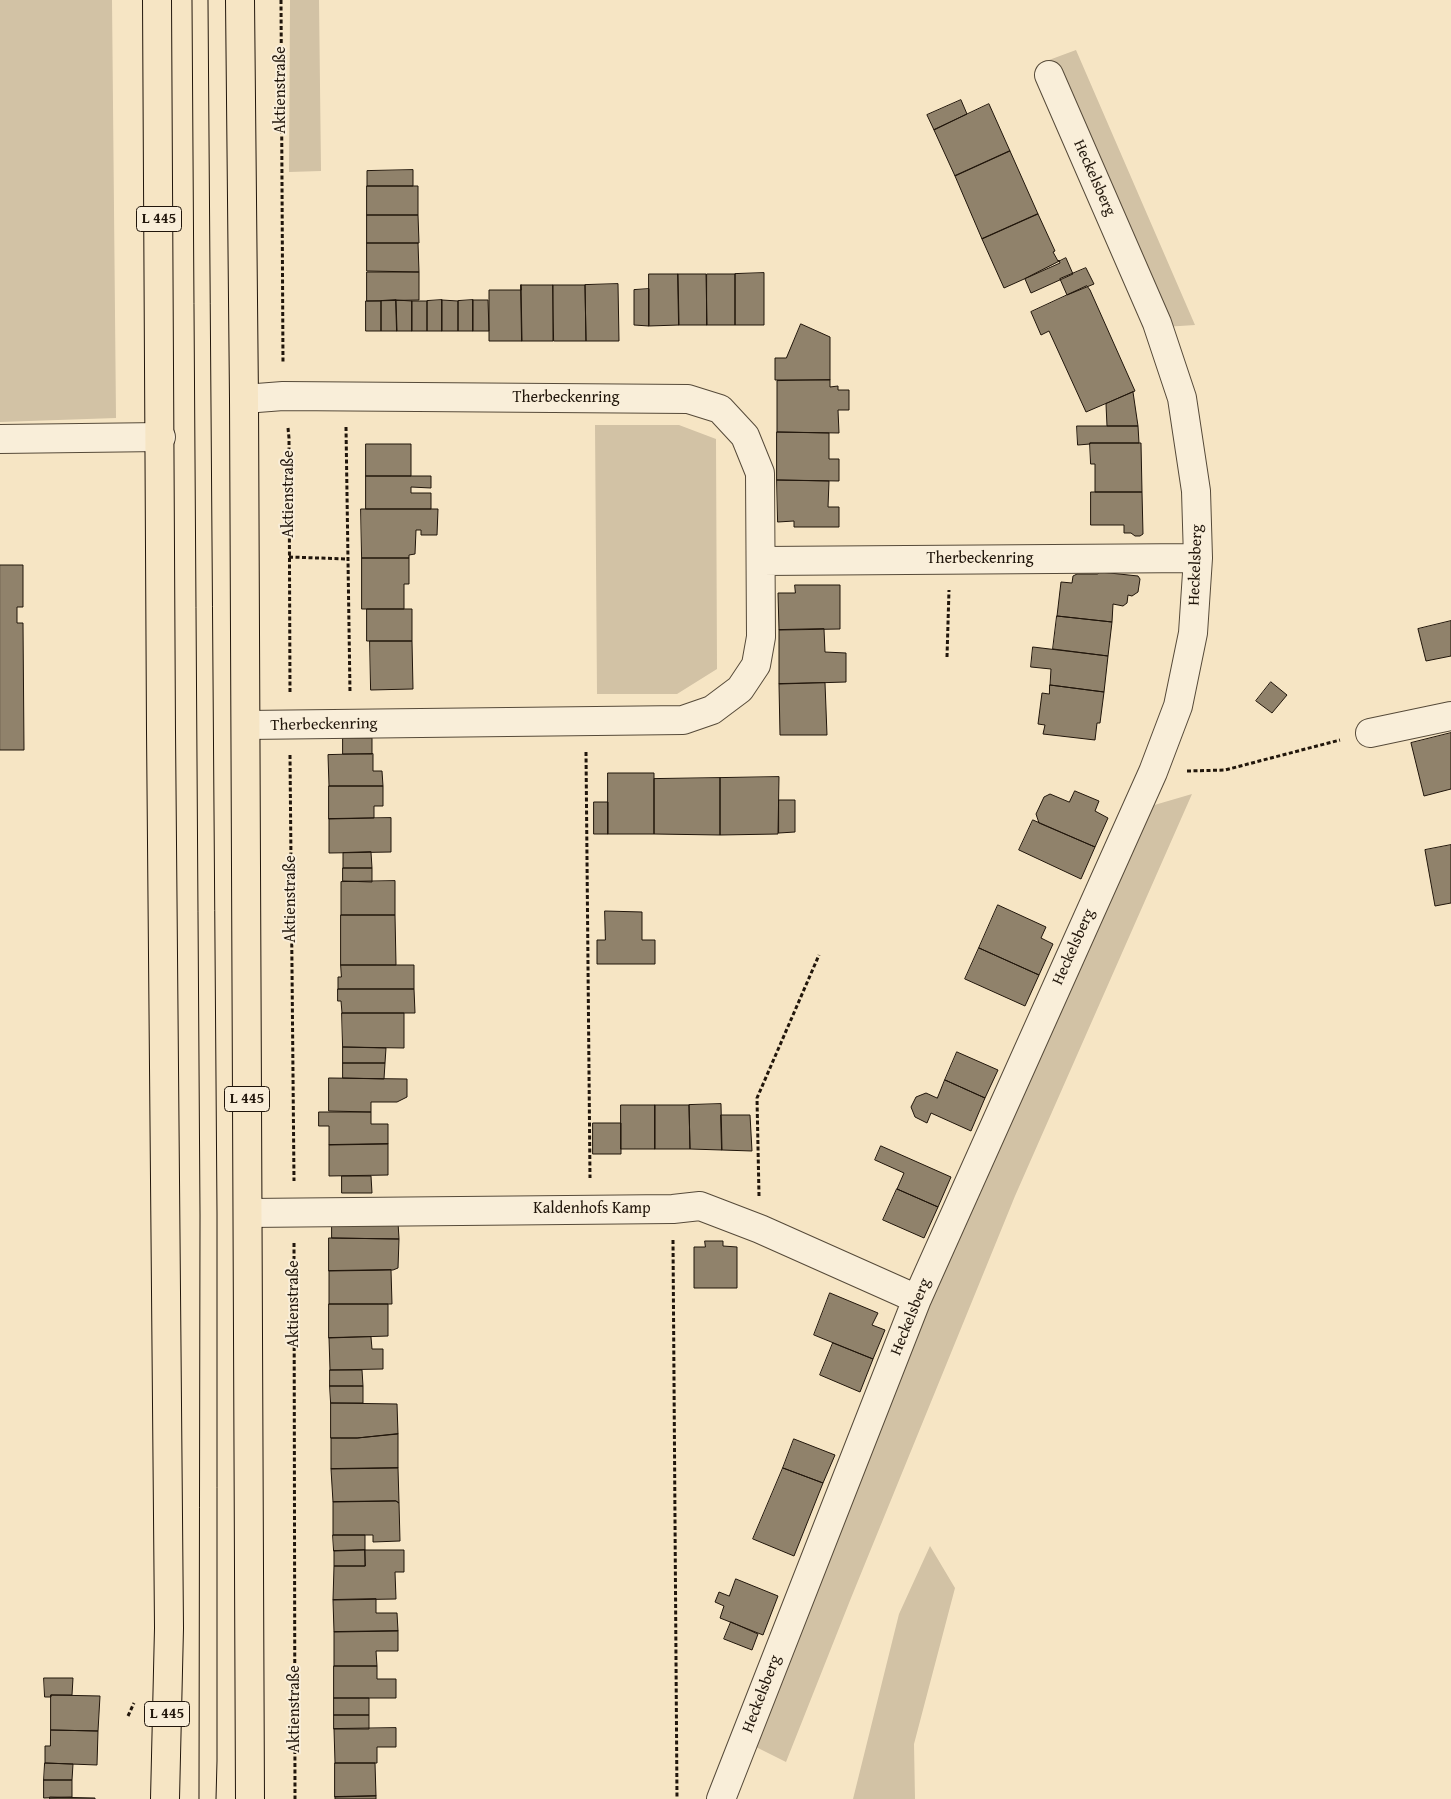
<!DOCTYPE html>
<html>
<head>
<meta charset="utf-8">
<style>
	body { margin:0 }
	canvas { display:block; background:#f6e5c4 }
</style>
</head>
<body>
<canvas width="1451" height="1799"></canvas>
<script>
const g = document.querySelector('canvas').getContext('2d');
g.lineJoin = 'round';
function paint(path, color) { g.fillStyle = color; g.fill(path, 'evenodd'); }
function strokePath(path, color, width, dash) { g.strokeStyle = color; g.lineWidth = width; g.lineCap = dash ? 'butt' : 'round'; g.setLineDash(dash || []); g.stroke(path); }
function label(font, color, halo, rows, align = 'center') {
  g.font = font + ' "Gentium Book Plus",serif'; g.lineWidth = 4; g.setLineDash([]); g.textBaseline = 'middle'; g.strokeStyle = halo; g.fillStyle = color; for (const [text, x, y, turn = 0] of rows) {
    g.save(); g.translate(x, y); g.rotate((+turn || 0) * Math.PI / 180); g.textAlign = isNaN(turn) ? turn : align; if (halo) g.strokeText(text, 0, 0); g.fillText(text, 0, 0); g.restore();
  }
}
paint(new Path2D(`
	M0 0H112L116 418 0 422Z
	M290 0H319L321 171 289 172Z
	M1076 50 1195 325 1164 327 1049 60Z
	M595 425H679L716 439 717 669 677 694H597Z
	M1192 794 1015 1196 851 1598 786 1762 752 1745 931 1301 1151 806Z
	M930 1546 955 1588 914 1744 915 1799H853L899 1614Z`), '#d2c2a5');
const building = new Path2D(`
	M961 100 967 114 934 130 927 115Z
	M989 104 1010 151 955 176 934 130Z
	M1010 151 1038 214 982 239 955 176Z
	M413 170V186H367V171Z
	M367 186H418V215H367Z
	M1038 214 1055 251 1053 252 1058 261 1059 260 1060 263 1004 288 982 239Z
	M367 215H418L419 243H367Z
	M367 243H418L419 272 367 271Z
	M1066 258 1073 274 1031 293 1025 279Z
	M1086 268 1094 284 1067 295 1060 279Z
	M367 272H419V300L367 301Z
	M764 273V325H735V274Z
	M649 274H678L679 325 649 326Z
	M678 274H706L707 325H679Z
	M707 274H735V325H707Z
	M618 284 619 341H586L585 285Z
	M521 285H553V341H522Z
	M521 285 522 341H489V290H521Z
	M553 285H585L586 341H554Z
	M1087 286 1090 290 1135 391 1086 412 1049 331 1041 335 1031 312Z
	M649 289V326L634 325V290Z
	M396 300 412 301V331H397Z
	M396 300 397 331H381V301Z
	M442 300V331H427V301Z
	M442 300 458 301V331H442Z
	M473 300V331H458V301Z
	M473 300H488L489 331H473Z
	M366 301H381V331H366Z
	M412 301H427V331H412Z
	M801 324 830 337V380H775V358H786Z
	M830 380V387L838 386V390H849V410H838L839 433 777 432V381Z
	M1133 392 1138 426H1107L1106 404Z
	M1077 426H1138L1139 443H1090V444L1078 445Z
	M777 432 829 433V459H839V481L777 480Z
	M1090 443H1141L1142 492H1095V464H1091Z
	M366 444H411V476H366Z
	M366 476H431V488L411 487V493H431V509H366Z
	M777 480 829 481 828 507H839V527H794V521L778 522Z
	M1091 492H1142L1143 534 1140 536H1135L1131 533H1124V525H1091Z
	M361 509H438L437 535H421V530H416L415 554 409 555V558H362Z
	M362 558H409V584H404V609H362Z
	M0 565H23V607H17V623H23L24 750H0Z
	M1100 572 1138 576 1140 579 1138 592 1132 596 1128 595 1127 603 1123 606 1113 604 1112 622 1057 616 1061 582 1072 583 1073 576 1077 574H1097Z
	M795 585H840V629L779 630 778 593H795Z
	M367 609H412V641H367Z
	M1057 616 1112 622 1108 656 1053 649Z
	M1451 621V656L1426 661 1418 629Z
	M824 629 825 652 846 653V682L779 684V630Z
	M370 641H412L413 689 371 690Z
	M1033 647 1108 656 1104 692 1050 685 1051 669 1031 667Z
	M1271 682 1287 695 1272 713 1256 701Z
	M825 683 827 735H780L779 684Z
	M1050 685 1104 692 1100 723H1097L1095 740 1043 734 1045 725 1038 724 1042 693 1049 694Z
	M1451 733V789L1424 796 1411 743Z
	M343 738H372V754H343Z
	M373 754V771H382L383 786H329L328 755Z
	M608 773H654V834H608Z
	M779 777 778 834 720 835V778Z
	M720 778V835L654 834V779Z
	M329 786H383V806H374V818L329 819Z
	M1075 791 1099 801 1095 811 1108 818 1095 847 1039 823 1036 814 1044 797 1050 794 1069 802Z
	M779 800H795V832L779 833Z
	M594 802H608V834H594Z
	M391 818V852L329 853V819Z
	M1033 820 1095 847 1081 879 1019 850Z
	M1451 845V903L1435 906 1425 850Z
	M371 852 372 868H343V853Z
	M343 868H372V882L343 881Z
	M395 881V915H341V882Z
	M998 905 1046 927 1041 938 1053 944 1039 975 979 948Z
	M605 911 642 912V940H655V964H597V940H605Z
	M341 915H395L396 965H341Z
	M979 948 1039 975 1025 1006 965 979Z
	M341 965H414V989H338V977H341Z
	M338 989H414L415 1013H342L341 1001H338Z
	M342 1013H404V1048L343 1047Z
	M343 1047 386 1048 385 1063H343Z
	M957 1052 998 1070 985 1098 945 1080Z
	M343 1063H385L384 1079 343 1078Z
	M329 1078 407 1079V1097L397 1102H371V1112L329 1111Z
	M945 1080 985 1098 971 1131 931 1113 927 1123 915 1117 911 1107 916 1097 926 1093 937 1098Z
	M721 1104 722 1150 690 1149 689 1105Z
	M621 1105H655V1149H621Z
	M655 1105H689L690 1149H655Z
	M319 1112H371V1124H388V1144L329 1145V1126H319Z
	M721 1115H750L752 1151 722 1150Z
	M593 1123H621V1154H593Z
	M388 1144V1175L329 1176V1145Z
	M881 1146 951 1177 938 1207 897 1189 904 1173 875 1160Z
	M342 1176H371L372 1193H342Z
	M897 1189 938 1207 924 1238 883 1220Z
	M332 1222H398L399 1239 332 1238Z
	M329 1238 399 1239 398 1268 393 1270 329 1271Z
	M705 1241H723V1246L737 1247V1288H694V1247H705Z
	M391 1270 392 1304H329V1271Z
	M830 1293 878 1313 872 1325 885 1330 873 1359 814 1335Z
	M329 1304H388V1336L329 1338Z
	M371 1337 372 1349H383V1369L330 1370 329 1338Z
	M833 1343 873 1359 860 1392 820 1375Z
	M330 1370H362L363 1386H330Z
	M330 1386H363V1403H331Z
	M331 1403 397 1404 398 1434 357 1438H331Z
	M398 1434V1468L331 1469V1438H357Z
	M794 1439 835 1455 823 1483 783 1468Z
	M398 1468 399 1503 396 1501 333 1502 331 1469Z
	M783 1468 823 1483 794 1556 753 1539Z
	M396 1501 399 1503 400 1541 373 1542V1535H333V1502Z
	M333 1535H365V1550L334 1551Z
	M365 1550H404V1572H395L396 1599 333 1600 334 1566H365Z
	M365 1550V1566H334V1551Z
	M736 1579 778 1596 763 1635 720 1618 724 1606 715 1602 719 1592 729 1596Z
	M376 1599V1613H397L398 1631 334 1632 333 1600Z
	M731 1622 758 1634 752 1650 724 1639Z
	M398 1631V1651H376L377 1666H334V1632Z
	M334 1666H377V1679H396V1698H334Z
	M44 1678H73L72 1695H51V1697H45Z
	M51 1695 100 1696 98 1731 51 1730Z
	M334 1698H369V1715H334Z
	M334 1715H369V1729H334Z
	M396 1728V1747H377V1763H335L334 1729Z
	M51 1730 98 1731 97 1765 45 1763V1746H50Z
	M45 1763 73 1764 72 1780H44Z
	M335 1763H375L376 1796 335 1797Z
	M44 1780H72V1797L44 1798Z
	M376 1796V1799H335V1797Z
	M50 1797 95 1798V1799H50Z`);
paint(building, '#90826b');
strokePath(building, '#21160b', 1);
const minor = new Path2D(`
	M244 399 283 396 688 399 720 409 745 436 760 473 761 637 756 665 740 689 712 710 683 720 246 725
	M0 439 161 437
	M762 561 1198 558
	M1370 733 1451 716
	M248 1213 673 1209 700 1206 760 1229 917 1299
	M721 1799 917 1299 1153 772 1178 706 1193 633 1198 558 1196 491 1182 398 1157 323 1049 75`);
const major = new Path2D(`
	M157 0 161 731 169 1628 165 1799
	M240 0 244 399 250 1799`);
strokePath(minor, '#564a39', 30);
strokePath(major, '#21160b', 30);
strokePath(new Path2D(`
	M281 0 283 364
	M346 427 350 693
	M288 428 289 438 290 694
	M289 557 348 559
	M947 657 949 590
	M586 752 590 1178
	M290 755 294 1181
	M1187 771 1225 770 1340 740
	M759 1196 757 1098 819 955
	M673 1240 677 1799
	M294 1243 295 1799
	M128 1716 134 1703`), '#21160b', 3, [4, 2.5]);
strokePath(minor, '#f9eed9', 28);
strokePath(major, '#f6e5c4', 28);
strokePath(new Path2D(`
	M192 0 200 1215 199 1799
	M208 0 217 1214V1761L216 1799`), '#21160b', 1);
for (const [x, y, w] of [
	[159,219,45],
	[247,1099,45],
	[167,1714,45]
]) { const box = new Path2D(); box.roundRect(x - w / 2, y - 12.5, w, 25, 4); g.fillStyle = '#f9eed9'; g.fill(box); strokePath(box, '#21160b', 1); }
label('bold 15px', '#21160b', null, [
	["L 445",159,219],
	["L 445",247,1099],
	["L 445",167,1714]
]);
label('16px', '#21160b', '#f9eed9', [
	["Aktienstraße",281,90,-90],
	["Heckelsberg",1094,178,66],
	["Therbeckenring",566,398],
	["Aktienstraße",289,494,-90],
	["Therbeckenring",980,559],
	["Heckelsberg",1196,565,-88],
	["Therbeckenring",324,725,-1],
	["Aktienstraße",291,899,-90],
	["Heckelsberg",1074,947,-66],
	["Kaldenhofs Kamp",592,1209],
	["Aktienstraße",294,1304,-90],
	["Heckelsberg",911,1317,-68],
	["Heckelsberg",762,1694,-69],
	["Aktienstraße",295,1709,-90]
]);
</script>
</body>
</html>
